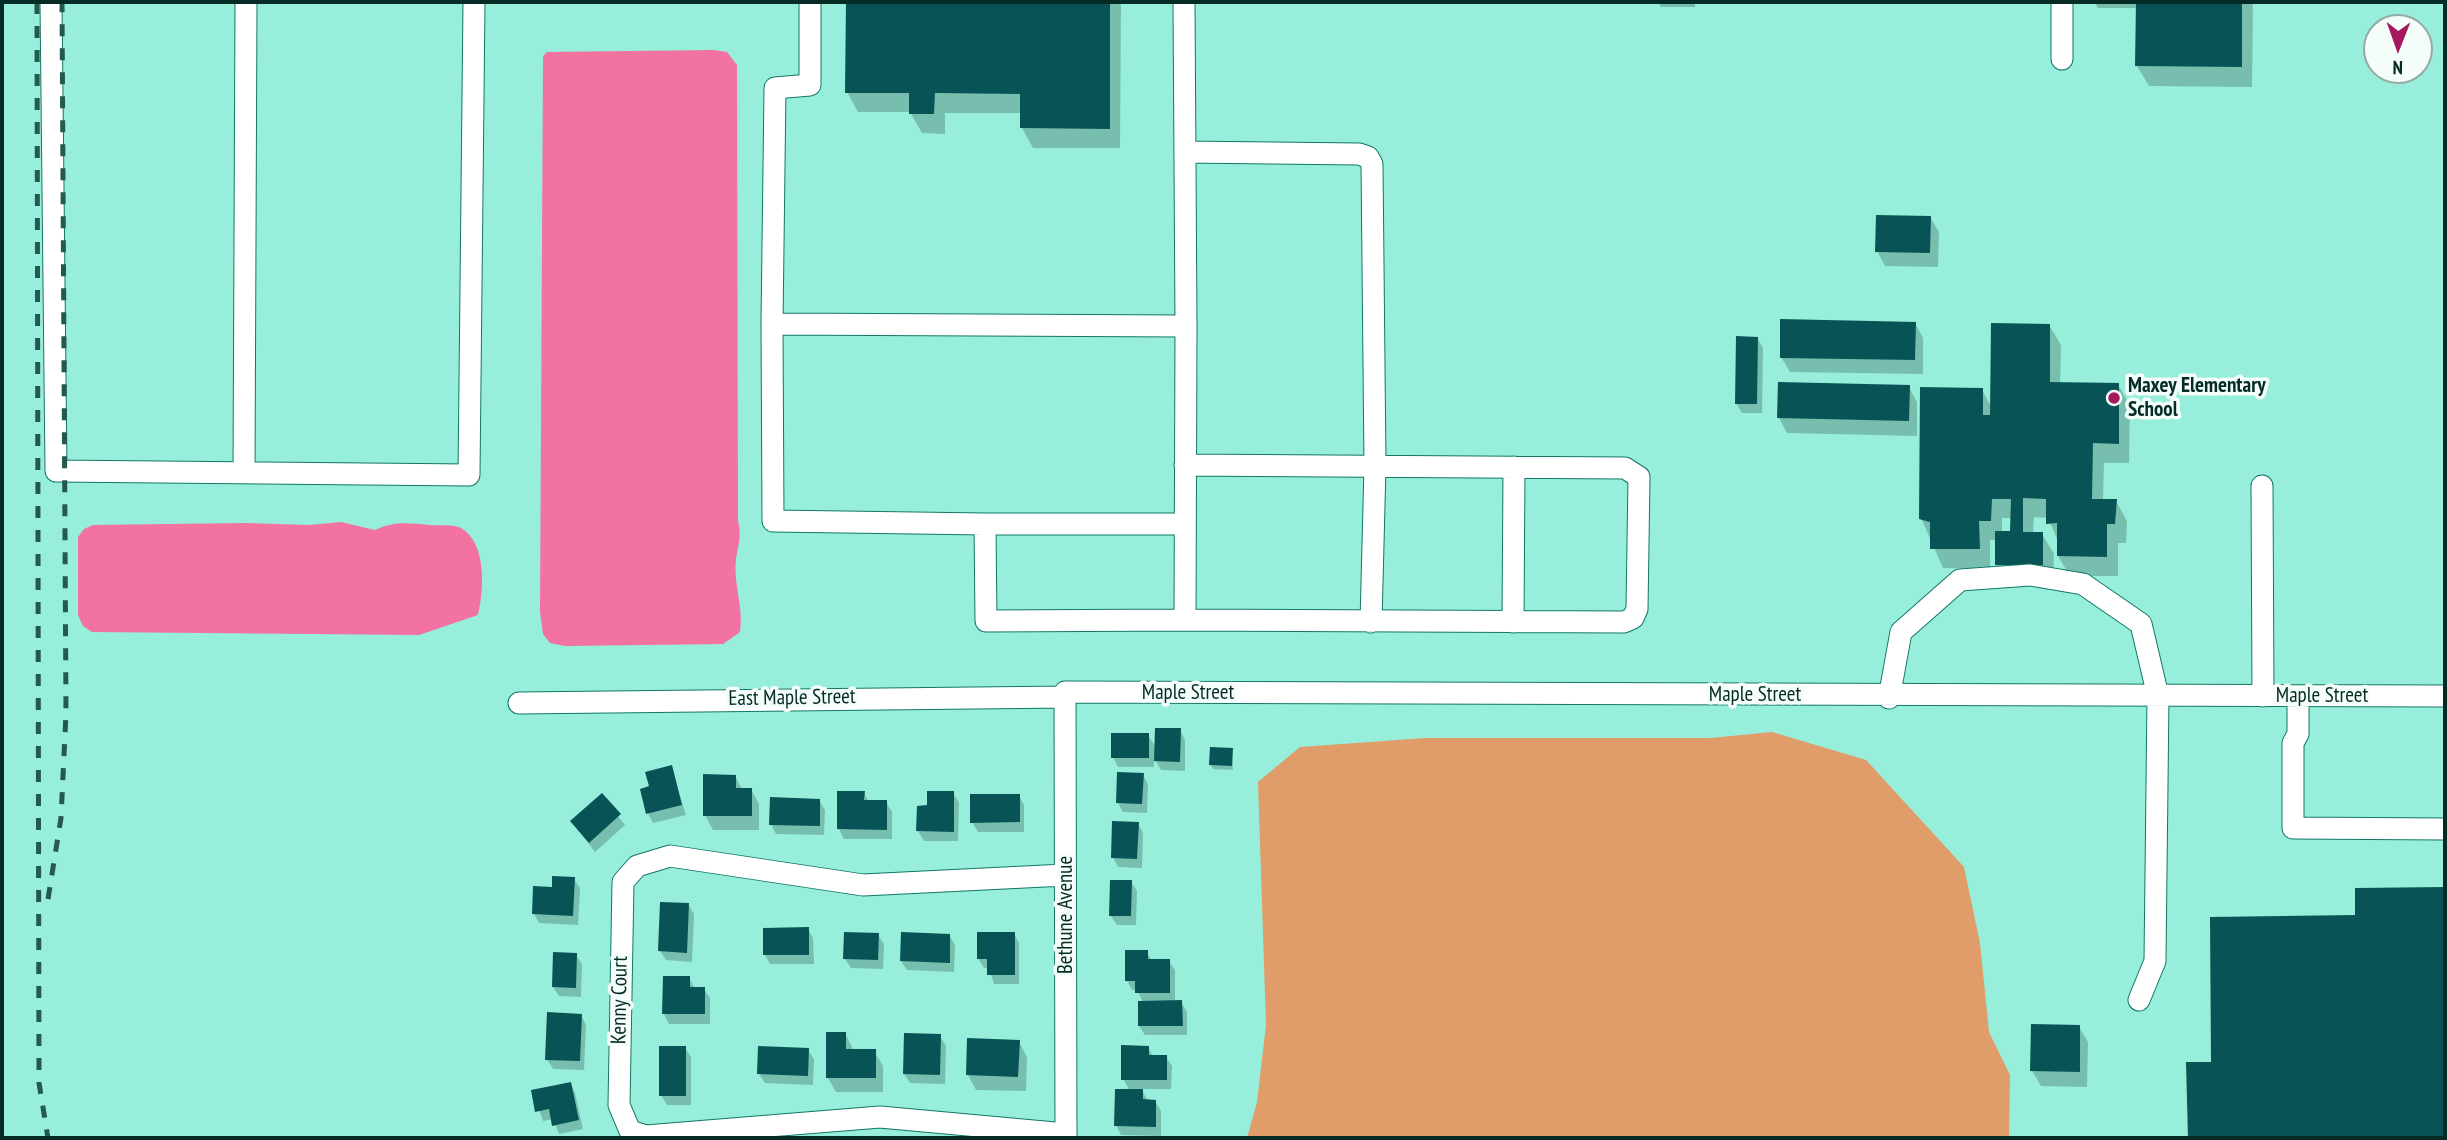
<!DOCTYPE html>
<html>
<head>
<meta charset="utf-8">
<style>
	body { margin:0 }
	#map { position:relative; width:2447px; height:1140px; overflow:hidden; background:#97eedb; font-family:"PT Sans Narrow",sans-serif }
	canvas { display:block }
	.frame { position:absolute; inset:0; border:4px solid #042c25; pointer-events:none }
	.north { position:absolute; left:2363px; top:14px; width:70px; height:70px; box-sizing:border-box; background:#f5fdfb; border:2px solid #95a9a5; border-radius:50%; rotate:181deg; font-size:19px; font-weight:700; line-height:28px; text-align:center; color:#042c25 }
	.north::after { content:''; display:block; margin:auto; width:24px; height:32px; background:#a61a5d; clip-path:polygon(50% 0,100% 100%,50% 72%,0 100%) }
</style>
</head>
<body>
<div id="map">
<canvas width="2447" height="1140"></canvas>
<div class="frame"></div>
<div class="north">N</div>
</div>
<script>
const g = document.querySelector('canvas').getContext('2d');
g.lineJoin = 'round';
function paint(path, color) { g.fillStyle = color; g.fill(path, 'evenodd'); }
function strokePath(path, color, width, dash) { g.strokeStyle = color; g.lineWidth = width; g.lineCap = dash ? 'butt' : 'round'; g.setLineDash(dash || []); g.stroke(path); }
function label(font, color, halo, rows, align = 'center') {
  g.font = font + ' "PT Sans Narrow",sans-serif'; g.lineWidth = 7; g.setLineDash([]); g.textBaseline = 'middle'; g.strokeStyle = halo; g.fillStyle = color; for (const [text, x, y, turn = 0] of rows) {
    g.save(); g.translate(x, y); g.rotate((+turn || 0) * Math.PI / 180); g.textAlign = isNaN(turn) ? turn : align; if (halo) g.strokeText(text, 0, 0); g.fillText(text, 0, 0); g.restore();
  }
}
paint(new Path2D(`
	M1772 732 1866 760 1964 867 1980 943 1989 1032 2010 1075 2009 1138H1247L1257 1102 1266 1025 1258 782 1300 747 1425 738H1711Z`), '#e09d69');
paint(new Path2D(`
	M714 50 727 52 737 65 738 521C742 534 738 546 736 559 733 583 744 608 740 632L723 644 565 646 550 643 543 634 540 612 543 56 547 52Z
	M341 522 375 530C394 521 408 523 429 525 438 526 454 524 461 528 487 543 484 590 478 615L419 635 92 632 83 626 78 615V537L84 529 93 525 246 523 309 525Z`), '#f272a2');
paint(new Path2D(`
	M848 2H1121L1120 148H1033L1022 128V113H945V134L922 133 910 112H858L847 92Z
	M1658 2H1695V7H1661Z
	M2094 2H2253L2252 87 2149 86 2137 66 2138 8H2098Z
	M1930 217 1939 232 1938 267 1885 266 1877 251Z
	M1915 323 1923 338V374L1790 372 1781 357Z
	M2049 325 2061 345 2060 384 2118 385 2130 405 2129 463H2104L2103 501H2116L2127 521 2126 543H2118V576H2070L2058 556 2059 543 2048 518 2034 517 2033 534H2042L2054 554 2053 585 2008 584 1996 564 1997 540H1990V569L1943 568 1921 518 1982 390 1992 408ZM2002 518H2012V533H2002Z
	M1757 338 1763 348 1762 413H1742L1736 403Z
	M1779 384 1909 387 1917 402V436L1787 433 1779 418Z
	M1180 730 1185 740V771L1161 770 1154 758V767H1118L1113 757 1148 735 1156 748Z
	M1232 750 1233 770 1213 769 1211 765Z
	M671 767 686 815 653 823 648 813 651 788Z
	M1143 775 1148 784 1147 813 1123 812 1118 803Z
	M735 776 742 789H751L759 804V830H713L705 815Z
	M864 793 869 802H886L892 812V839H844L839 829Z
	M953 793 959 802 958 841H924L918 831 929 807Z
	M602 796 625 825 595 852 572 822Z
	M1019 796 1024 805V832H978L972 822Z
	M819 800 825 810 824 835 776 834 771 824Z
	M1138 824 1143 833 1142 868 1118 867 1113 857Z
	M574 879 580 888 578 925 539 923 534 914Z
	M1131 882 1137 891 1136 925H1117L1111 916Z
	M2445 889V1138H2189L2188 1064H2213L2357 917 2356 890Z
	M688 904 694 914 692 962 666 960 660 951Z
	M808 929 813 938 814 964H770L765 955Z
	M1014 934 1019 943V984H994L989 968H984L978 958Z
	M878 935 884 944 883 969 851 968 845 959Z
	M949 935 955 945 954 972 907 970 901 961Z
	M1147 952 1152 961H1169L1175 970V1002H1181L1187 1012V1035H1145L1139 1026 1143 1002 1137 990H1132L1127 981Z
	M576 955 582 964 581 997 559 996 553 987Z
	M689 978 694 987 704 989 710 998V1024H669L664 1014Z
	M581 1015 586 1025 584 1070 553 1069 547 1059Z
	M2079 1027 2088 1042 2087 1087 2041 1086 2032 1071Z
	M845 1033 854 1051H874L883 1066V1092H836L828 1078Z
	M940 1036 946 1046 945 1084 910 1083 904 1074Z
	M1019 1042 1027 1057 1026 1091 976 1090 968 1075Z
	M1148 1047 1153 1057H1166L1172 1066 1171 1089H1141L1148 1101H1155L1161 1111V1136L1121 1135 1116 1125 1130 1091 1123 1079Z
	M685 1048 691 1057V1105H667L661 1095Z
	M808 1050 814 1059 813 1085 765 1083 759 1074Z
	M570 1083 575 1093 583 1129 559 1134 553 1119 543 1121 533 1092Z`), '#0003');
paint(new Path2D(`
	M846 2H1110V129L1020 128V94L935 93 934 114H909V93H845Z
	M2136 2H2242V67L2135 66Z
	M1876 215 1931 216 1930 253 1875 252Z
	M1780 319 1916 322 1915 360 1780 358Z
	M1991 323 2050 324V382L2119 383V444L2093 443 2092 499H2117L2115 524H2107V557L2057 556V523L2046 524V499L2023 498V532H2043V565H1995V531H2010L2011 499H1992L1991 521H1979L1980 549H1930V522L1919 519 1920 387 1983 388V415H1990Z
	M1736 336 1758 337 1757 404H1735Z
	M1778 382 1910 385 1909 421 1777 418Z
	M1155 728H1181L1180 762 1154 761Z
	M1111 733H1149V758H1111Z
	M1210 747 1233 748 1232 766 1209 765Z
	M672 765 682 805 646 814 640 789 649 786 645 772Z
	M1117 772 1144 773 1142 804 1116 803Z
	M703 774 736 775V788H752V816H703Z
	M837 791H865L864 800H887V830L837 829Z
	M927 791H954V832L916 831 917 806 927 805Z
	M602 793 621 814 589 843 570 821Z
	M970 794H1020V822L970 823Z
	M770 797 820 799V826L769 825Z
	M1112 821 1139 822 1137 859 1111 858Z
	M552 876 575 877 573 916 532 914 533 886 552 887Z
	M1110 880H1132L1131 916H1109Z
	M2445 887V1138H2188L2186 1062H2211L2210 917 2355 915V888Z
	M660 902 689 903 687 953 658 951Z
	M809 927V955H763V928Z
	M844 932 879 933 878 960 843 959Z
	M901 932 950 934V963L900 961Z
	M977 932H1015V975H987V959H977Z
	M1125 950H1148V959H1170V993H1135V981H1125Z
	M553 952 577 953 576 988 552 987Z
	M663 976H690V987H705V1014H662Z
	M1182 1000 1183 1026H1138V1001Z
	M547 1012 582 1014 580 1061 545 1060Z
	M2031 1024 2080 1025V1072L2030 1071Z
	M826 1032H846V1049H876V1078H826Z
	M904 1033 941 1034 940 1075 903 1074Z
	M967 1038 1020 1040 1018 1077 966 1075Z
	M1121 1045 1149 1046V1055H1167V1080H1121Z
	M659 1046H686V1096H659Z
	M758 1046 809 1048 808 1076 757 1074Z
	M571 1082 579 1120 552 1126 549 1109 535 1112 531 1090Z
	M1115 1089H1143V1099L1156 1100V1127L1114 1126Z`), '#085355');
const minor = new Path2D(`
	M51 2 56 471 469 475 474 2
	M810 2V85L775 88 772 324 1186 326 1184 2
	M2062 59V2
	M1185 152 1359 154 1368 157 1372 164 1375 466 1371 622
	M772 324 773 521 985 524
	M244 472 246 2
	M2262 486 2263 696
	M1185 524H985L986 621 1185 620 1186 326
	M1185 620 1624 622 1633 618 1637 609 1639 477 1625 468 1185 465
	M1513 622 1514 467
	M2298 696V734L2293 743V828L2445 829
	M1889 698 1901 632 1960 580 2030 575 2083 584 2141 624 2158 696 2155 961 2139 1000
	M519 703 1065 697
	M1065 875 863 885 670 856 637 866 623 882 619 1105 630 1131 646 1136 880 1117 1066 1134
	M1066 1138 1065 692 2445 696`);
strokePath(minor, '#137767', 23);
strokePath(minor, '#fff', 21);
strokePath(new Path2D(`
	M37 2 39 1083 48 1138
	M48 899 61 818 66 713 62 2`), '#25584e', 5, [12, 12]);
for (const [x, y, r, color] of [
	[2114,398,7,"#a61a5d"]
]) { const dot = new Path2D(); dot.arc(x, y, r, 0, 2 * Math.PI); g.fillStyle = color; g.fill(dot); strokePath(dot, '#f5fdfb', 2.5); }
label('bold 21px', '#042c25', '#f5fdfb', [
	["Maxey Elementary",2128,386],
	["School",2128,410]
], 'left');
label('21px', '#042c25', '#f5fdfb', [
	["Maple Street",1188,693],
	["Maple Street",1755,695],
	["Maple Street",2322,696],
	["East Maple Street",792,698,-1],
	["Bethune Avenue",1066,915,-90],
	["Kenny Court",620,1000,-89]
]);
</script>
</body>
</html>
